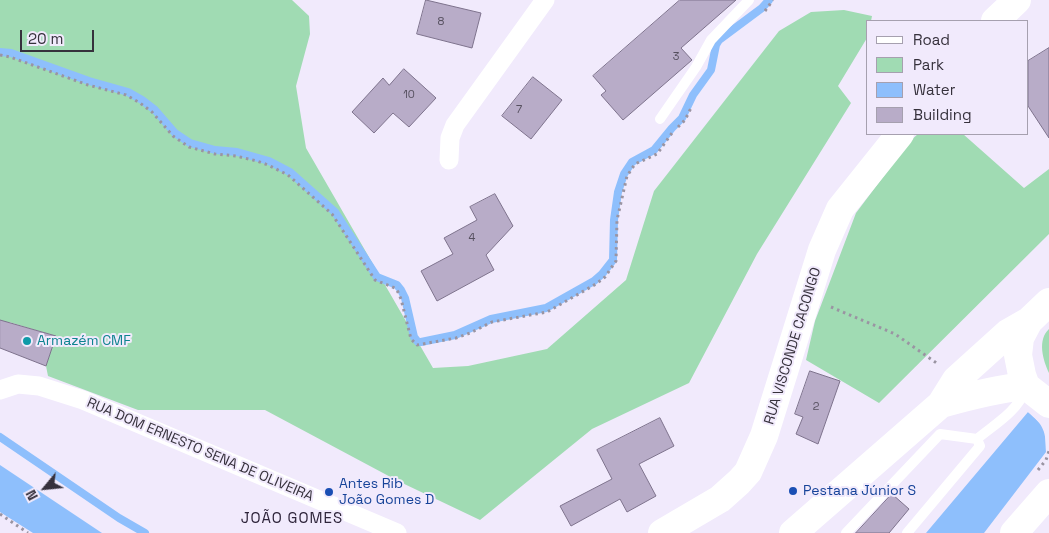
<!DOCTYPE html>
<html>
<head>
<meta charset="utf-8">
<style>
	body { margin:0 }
	#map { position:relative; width:1049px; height:533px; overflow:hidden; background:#f1eafc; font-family:"Space Grotesk",sans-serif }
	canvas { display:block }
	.legend { position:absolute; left:866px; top:20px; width:162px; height:115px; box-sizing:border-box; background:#f1eafc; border:1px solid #a6a0af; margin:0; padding:6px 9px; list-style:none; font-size:15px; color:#36313c }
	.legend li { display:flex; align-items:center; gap:10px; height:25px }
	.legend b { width:25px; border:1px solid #a6a0af }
	.north { position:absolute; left:20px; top:463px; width:50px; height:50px; -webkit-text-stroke:4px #f1eafc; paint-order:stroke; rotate:242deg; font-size:14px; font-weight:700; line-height:20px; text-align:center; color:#36313c }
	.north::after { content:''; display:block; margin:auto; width:18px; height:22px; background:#36313c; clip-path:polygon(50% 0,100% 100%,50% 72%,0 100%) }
	.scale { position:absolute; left:20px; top:30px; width:74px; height:22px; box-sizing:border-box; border:2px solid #36313c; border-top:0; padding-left:6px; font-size:15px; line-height:18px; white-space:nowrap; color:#36313c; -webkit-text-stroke:4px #f1eafc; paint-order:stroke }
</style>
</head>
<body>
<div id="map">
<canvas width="1049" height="533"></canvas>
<ul class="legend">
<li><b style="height:6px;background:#fff"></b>Road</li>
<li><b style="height:14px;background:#a0dbb3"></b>Park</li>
<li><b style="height:14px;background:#8ebffc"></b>Water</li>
<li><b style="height:14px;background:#b8acc8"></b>Building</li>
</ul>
<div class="north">N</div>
<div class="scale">20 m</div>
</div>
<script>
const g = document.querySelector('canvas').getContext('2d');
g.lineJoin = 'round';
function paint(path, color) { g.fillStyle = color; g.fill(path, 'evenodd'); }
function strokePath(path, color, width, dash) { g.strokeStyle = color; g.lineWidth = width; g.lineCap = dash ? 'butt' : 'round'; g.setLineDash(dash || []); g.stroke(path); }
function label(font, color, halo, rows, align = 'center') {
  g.font = font + ' "Space Grotesk",sans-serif'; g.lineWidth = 4; g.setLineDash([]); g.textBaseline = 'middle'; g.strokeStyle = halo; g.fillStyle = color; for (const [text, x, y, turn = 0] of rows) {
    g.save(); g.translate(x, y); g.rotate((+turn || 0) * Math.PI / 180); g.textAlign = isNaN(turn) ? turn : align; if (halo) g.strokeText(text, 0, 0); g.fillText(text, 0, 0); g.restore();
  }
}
paint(new Path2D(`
	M0 0H292L309 16 310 34 296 86 306 148 433 368 468 366 547 349 626 280 654 191 779 31 811 12 844 10 872 16 871 21H868L867 38 838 86 851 103 757 254 689 383 592 429 480 520 398 481 265 410H138L48 376 46 366 55 336 9 322 3 325 0 322Z
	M918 134H963L1024 188 1049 169V234L879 403 806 360 815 321 856 213 910 141Z
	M1049 329V373C1043 360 1037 340 1049 329Z`), '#a0dbb3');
paint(new Path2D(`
	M1028 412C1044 425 1046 432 1046 452L984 533H926Z
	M0 465 102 533H103H33L0 512Z`), '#8ebffc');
paint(new Path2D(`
	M1030 410 1043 423 1047 429 1049 448 1046 452 1045 430 1042 425 1028 412Z`), '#f1eafc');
strokePath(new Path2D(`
	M0 52 11 53 89 81 128 92 142 100 155 110 175 133 190 143 215 150 237 152 269 161 290 172 335 212 377 277 397 285 401 290 405 298 414 337 418 342H421L455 335 491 319 546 308 594 281 602 274 613 260 614 220 618 192 624 174 632 162 654 150 672 128 682 118 693 95 711 70 716 45 719 40 762 8 769 0
	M0 437 119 518 145 533`), '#8ebffc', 8);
const building = new Path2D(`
	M426 0 481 13 472 48 417 34Z
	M680 0H736L681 48 692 60 623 120 601 95 606 91 593 76Z
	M1049 48V138L1028 106V61Z
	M404 69 436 98 409 127 393 113 374 133 352 112 383 78 389 85Z
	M533 77 562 100 531 139 502 116Z
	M495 194 513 226 486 255 494 270 437 301 421 271 453 254 444 238 477 220 470 207Z
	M0 320 56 336 46 366 0 348Z
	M810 371 840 381 818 444 796 434 803 417 795 414Z
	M660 418 674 446 639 464 656 496 627 512 620 499 571 526 560 506 612 479 597 450Z
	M892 494 909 509 889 533H856Z`);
paint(building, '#b8acc8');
strokePath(building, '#7e738d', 1);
strokePath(new Path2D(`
	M765 11 773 0
	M0 55 10 57 88 85 126 95 140 103 152 112 173 136 189 147 215 154 236 156 257 161 268 165 288 175 332 214 375 280 395 288 398 292 401 299 411 339 417 345 456 338 470 333 492 322 547 312 596 284 605 277 616 261 617 220 627 176 635 164 657 154 672 133
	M678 127 685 120 691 108
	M831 307 895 334 938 364
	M1038 470 1046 460 1049 451
	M0 514 28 533`), '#9a94a2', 3, [2.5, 4]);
strokePath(new Path2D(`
	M660 119 696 67 711 40 749 0
	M846 533 940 434 977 439C995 424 1017 412 1025 390
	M907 533 980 446 977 439`), '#fff', 10);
strokePath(new Path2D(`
	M449 160 450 138 455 125 545 0
	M0 390 18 384 39 386 83 400 397 533`), '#fff', 19);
strokePath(new Path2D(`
	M995 21 1017 0
	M1029 321 1020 338 1018 355 1022 375 1026 386 1049 404
	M941 404C969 396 996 389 1026 386
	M662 533 720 499 739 482 748 472 764 436 822 250 840 209 900 134
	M793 533 941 404 956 380 1008 333 1029 321 1049 302
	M1014 533 1049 493`), '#fff', 28);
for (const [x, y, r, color] of [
	[27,341,5,"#0f9aa8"],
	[793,491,5,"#1a4fb4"],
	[329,492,5,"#1a4fb4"]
]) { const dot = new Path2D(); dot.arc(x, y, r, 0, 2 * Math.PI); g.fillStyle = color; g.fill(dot); strokePath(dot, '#f1eafc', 2); }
label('11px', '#56505f', null, [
	["8",441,22],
	["3",676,57],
	["10",409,95],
	["7",519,110],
	["4",472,238],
	["2",816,407]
]);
label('14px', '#0d838f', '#f1eafc', [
	["Armazém CMF",37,341]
], 'left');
label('14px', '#36313c', '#f1eafc', [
	["RUA VISCONDE CACONGO",793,346,-73],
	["RUA DOM ERNESTO SENA DE OLIVEIRA",200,450,23]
]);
label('14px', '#164399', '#f1eafc', [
	["Antes Rib",339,484],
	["João Gomes D",339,500],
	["Pestana Júnior S",803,491]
], 'left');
g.letterSpacing = '1px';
label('15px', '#2e243a', '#f1eafc', [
	["JOÃO GOMES",292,519]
]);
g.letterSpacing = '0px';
</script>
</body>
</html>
